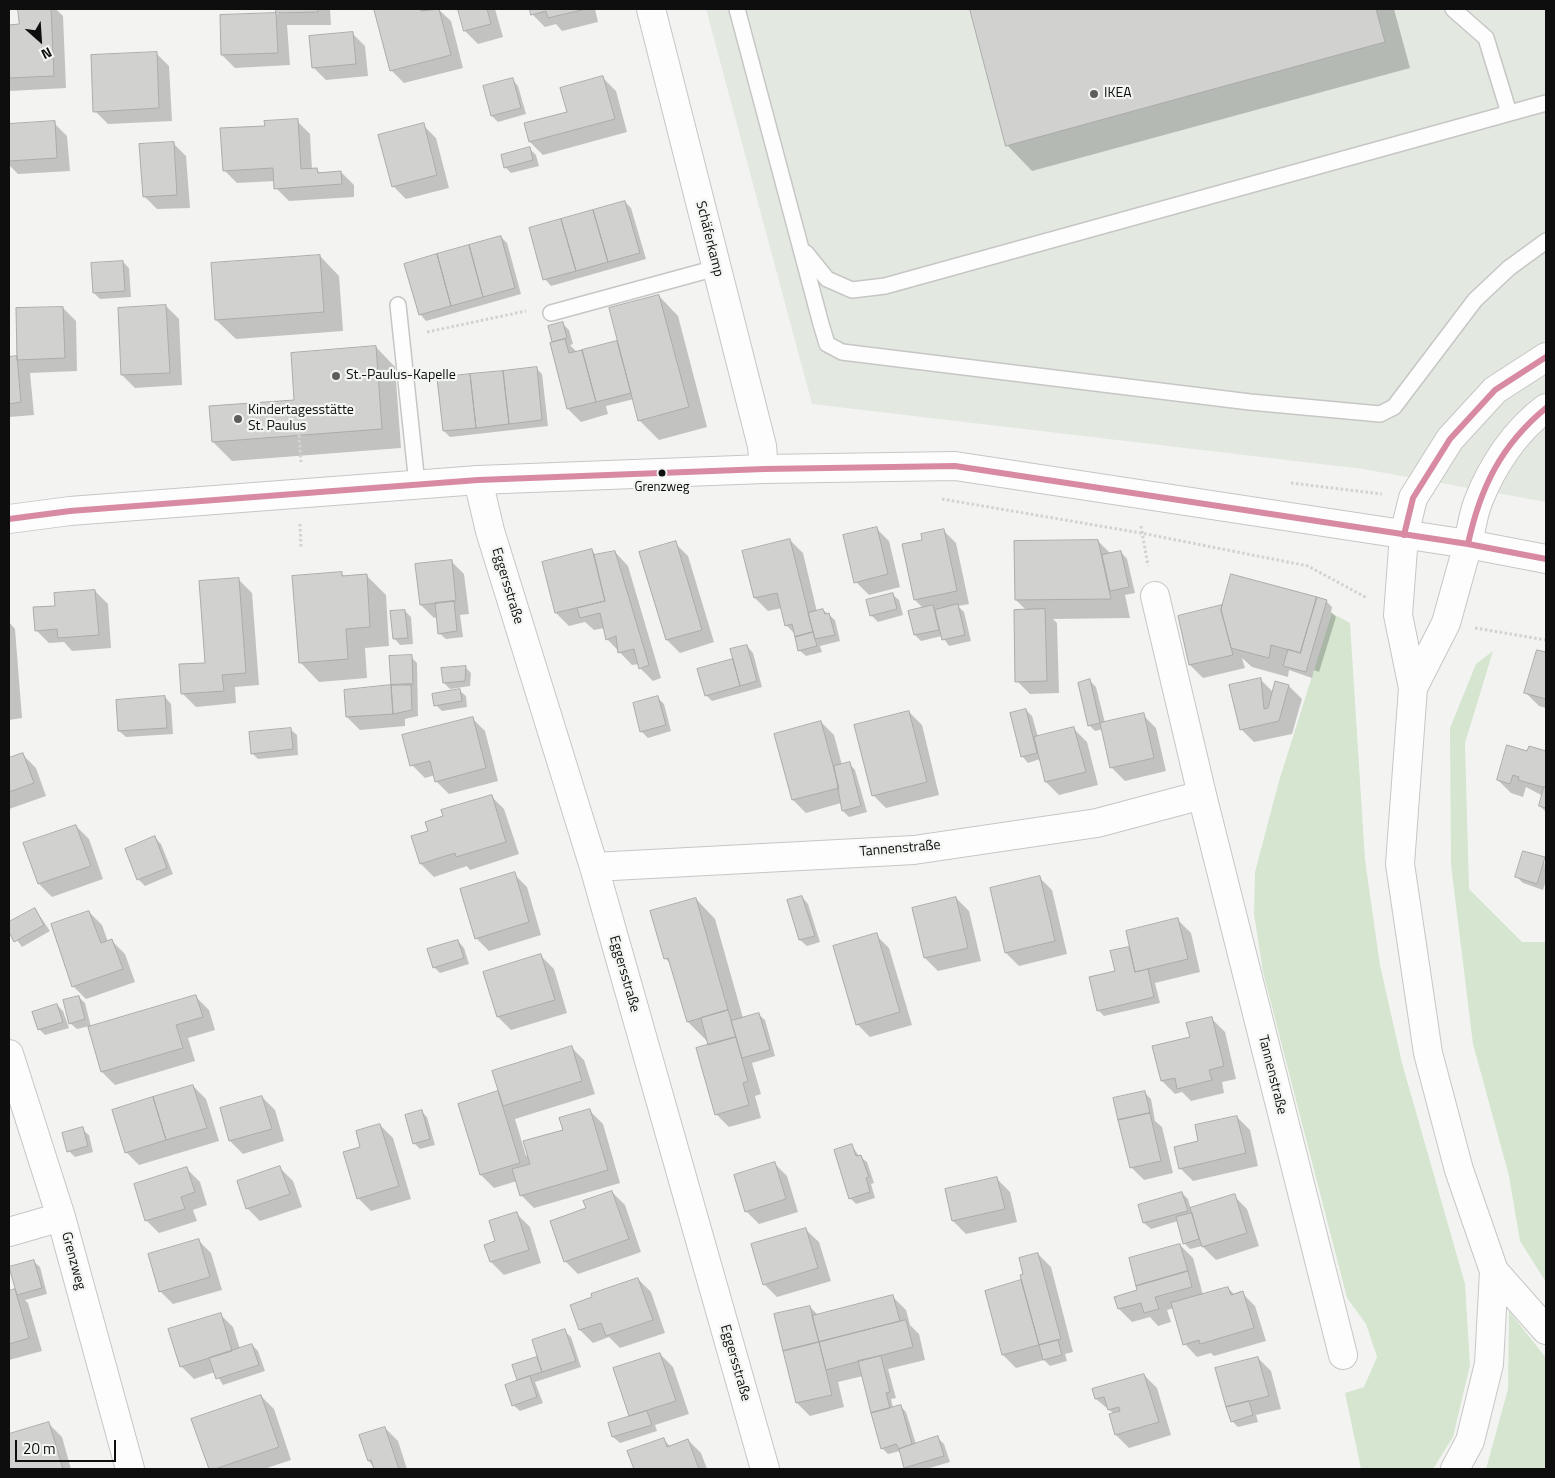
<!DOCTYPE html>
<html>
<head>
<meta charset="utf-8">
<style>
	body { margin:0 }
	#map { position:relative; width:1555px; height:1478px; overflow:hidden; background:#f3f4f2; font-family:"Titillium Web",sans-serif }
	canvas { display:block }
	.frame { position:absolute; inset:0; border:10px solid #0d0e0d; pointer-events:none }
	.north { position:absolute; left:15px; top:15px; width:50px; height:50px; -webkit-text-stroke:4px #f2f5f1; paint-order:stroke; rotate:154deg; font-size:14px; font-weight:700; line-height:20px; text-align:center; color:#0d0e0d }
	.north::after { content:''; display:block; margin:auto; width:18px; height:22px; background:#0d0e0d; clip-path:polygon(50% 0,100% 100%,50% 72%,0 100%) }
	.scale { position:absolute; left:15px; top:1440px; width:101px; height:22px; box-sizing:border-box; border:2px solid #0d0e0d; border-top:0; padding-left:6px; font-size:15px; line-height:18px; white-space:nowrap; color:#0d0e0d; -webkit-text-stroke:4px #f2f5f1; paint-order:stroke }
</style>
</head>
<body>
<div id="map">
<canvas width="1555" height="1478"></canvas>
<div class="frame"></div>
<div class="north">N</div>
<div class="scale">20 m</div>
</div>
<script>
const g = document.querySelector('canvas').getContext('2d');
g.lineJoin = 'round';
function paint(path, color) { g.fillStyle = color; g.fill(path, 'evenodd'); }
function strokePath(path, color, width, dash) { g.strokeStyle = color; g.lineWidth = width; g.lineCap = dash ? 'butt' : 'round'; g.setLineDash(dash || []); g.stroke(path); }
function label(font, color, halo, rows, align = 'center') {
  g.font = font + ' "Titillium Web",sans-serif'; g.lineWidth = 4.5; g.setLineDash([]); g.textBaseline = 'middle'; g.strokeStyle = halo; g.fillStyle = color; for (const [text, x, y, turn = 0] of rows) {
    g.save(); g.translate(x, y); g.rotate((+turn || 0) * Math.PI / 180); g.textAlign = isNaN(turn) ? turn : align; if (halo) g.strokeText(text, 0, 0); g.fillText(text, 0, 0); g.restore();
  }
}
paint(new Path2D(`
	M706 9H1546V502L1363 469 812 404Z`), '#e3e8e1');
paint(new Path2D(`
	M1332 613 1350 623 1365 860 1380 965 1402 1063 1465 1284 1470 1365 1453 1437 1433 1469H1361L1345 1393 1364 1387 1377 1357 1366 1324 1347 1298 1263 972 1254 914 1255 872 1279 781Z
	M1493 651 1465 743 1469 889 1522 942H1546V1282L1520 1241 1509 1176 1473 1044 1451 865 1450 728 1476 664Z
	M1509 1311 1546 1358V1469H1486L1508 1389Z`), '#d5e5d0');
paint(new Path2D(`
	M20 9H56L63 16 66 88 9 91V26L20 25Z
	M278 9H330L331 25H287L290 65 235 68 222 55 221 16 279 14Z
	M383 9H438L451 21 463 68 404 83 391 70 375 11Z
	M459 9H495L503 37 478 44 465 31Z
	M531 9H595L598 22 562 31 556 24 545 27 532 14Z
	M971 9H1394L1410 68 1032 171 1007 145Z
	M352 33 365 46 368 76 326 80 313 67Z
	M156 53 169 66 172 121 108 124 95 111Z
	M603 78 616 91 627 132 543 155 530 142 525 124 568 112Z
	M512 79 518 86 526 114 498 122 492 116Z
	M297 121 310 134 312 170H317L321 174 341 172 354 185V197L289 201 276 188 275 181 237 183 224 170 266 127Z
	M54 123 67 136 70 171 18 174 9 165V126Z
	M423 125 436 138 449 188 406 199 393 186Z
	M173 143 186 156 190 208 157 209 144 196Z
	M529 148 536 155 539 166 511 173 505 167Z
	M625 202 631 208 646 259 551 286 545 279Z
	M501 237 507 243 521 294 426 321 420 314Z
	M320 256 339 276 343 331 236 339 216 320Z
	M123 262 129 268 131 297 100 299 94 293Z
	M659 296 678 316 707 427 659 440 639 420 634 399 606 406 608 414 581 422 568 409 551 344 555 343 550 327 563 324 569 330 573 344 570 345 577 352 617 342 620 345Z
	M166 306 179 319 182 385 135 388 122 375Z
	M63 308 76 321 77 371 30 373 34 415 9 417V358L19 357Z
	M376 347 395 367 401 448 232 461 213 442 296 401Z
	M536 368 542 374 548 426 450 437 444 431Z
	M876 528 889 541 900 587 869 595 856 582Z
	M943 530 956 543 969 604 958 606 964 612 971 641 949 646 942 636 921 641 915 635 924 609 915 600 903 545 923 541Z
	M790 540 803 553 817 612 823 610 835 620 840 641 820 646 822 652 806 656 799 650 796 635 786 625 782 608 768 611 755 598 744 552ZM819 629V632L802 636 800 634Z
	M1098 541 1111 554 1121 552 1127 559 1135 593 1125 595 1130 618 1053 619 1057 623 1059 693 1030 694 1017 681 1027 611 1016 600Z
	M675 543 688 556 714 642 680 653 667 640 641 553Z
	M592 551 596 555 615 552 628 566 661 678 653 681 640 668 639 664 632 665 607 639 605 628 594 630 585 622 569 626 556 613 544 562Z
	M451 561 464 574 469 614 460 615 463 637 446 639 439 633 438 617 434 618 421 605Z
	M341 573 345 577 366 575 386 595 389 646 365 648 367 678 319 682 300 662Z
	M239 580 252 593 259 685 235 687 236 703 196 707 183 694 206 664Z
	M95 591 108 604 111 648 72 651 64 642 49 643 36 630Z
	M892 594 899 600 903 615 878 622 871 615Z
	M1326 601 1332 607 1331 612 1336 617 1319 672 1314 670 1312 678 1289 670 1288 677 1252 667 1242 658 1245 668 1203 678 1190 665 1180 617 1223 606Z
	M405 611 411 617 413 644 400 645 394 638Z
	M9 622 15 629 22 718 9 720Z
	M747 646 753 653 762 687 712 701 706 695Z
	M1537 651 1546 653V708L1539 706 1526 693Z
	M411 657 417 663 418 716 405 719V726L360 730 347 717 390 687Z
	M465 667 471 673 470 686 450 689 444 683Z
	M1261 680 1273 692 1276 683 1289 686 1302 699 1292 734 1254 742 1241 729Z
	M1090 681 1096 687 1105 723 1143 715 1156 728 1166 771 1125 781 1112 768 1103 729 1095 731 1089 725Z
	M459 690 466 696 467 707 442 711 436 705Z
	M165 697 171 704 173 734 126 737 119 731Z
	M658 698 664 704 671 731 648 738 641 731Z
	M1026 710 1032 716 1038 737 1074 729 1087 742 1098 785 1059 795 1046 782 1040 759 1028 763 1022 756Z
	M909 712 922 725 939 795 886 808 873 795Z
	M472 718 485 731 498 781 449 794 436 781 435 775 425 778 412 765Z
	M821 722 834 735 842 765 849 763 855 770 867 812 849 817 843 811 841 803 806 813 793 800Z
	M290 729 297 735 298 755 258 759 252 753Z
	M1529 748 1546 753V812L1540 806 1543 796 1526 787 1523 797 1511 793 1498 780 1528 753Z
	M23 755 36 768 46 796 9 809V759Z
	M491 796 504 809 519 854 470 870 467 866 434 877 421 864 429 832Z
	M76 826 89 839 103 879 52 897 39 884 25 844Z
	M155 838 161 844 173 874 145 886 138 879Z
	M1544 858 1546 880 1543 890 1523 883 1517 877Z
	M514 874 527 887 541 935 489 951 476 938Z
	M1040 878 1052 890 1067 954 1019 966 1006 953Z
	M802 897 808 904 820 942 807 946 800 940 789 901Z
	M956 898 969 911 981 961 938 971 925 958Z
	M696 899 715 919 743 1018 758 1014 765 1020 775 1056 752 1063 761 1094 755 1096 761 1118 729 1127 716 1114 711 1045 688 1022 672 965 665 958Z
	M35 909 50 931 22 947 9 929V923Z
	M89 912 102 925 108 942 112 941 125 954 135 982 86 999 73 986Z
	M1178 920 1191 933 1200 972 1155 983 1160 1003 1104 1016 1098 1010 1129 948 1132 951Z
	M876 935 889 948 912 1025 870 1037 857 1024Z
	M458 941 464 948 469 964 440 973 434 967Z
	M541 956 554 969 567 1013 511 1030 498 1017 485 973Z
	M79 997 85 1003 91 1027 196 997 209 1010 215 1030 188 1038 195 1061 115 1085 102 1072 89 1026 77 1029 70 1023Z
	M57 1005 63 1011 69 1028 45 1035 39 1029Z
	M1212 1019 1225 1032 1236 1079 1222 1082 1224 1093 1191 1101 1182 1092 1175 1094 1162 1081 1154 1047 1191 1038Z
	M571 1047 584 1060 595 1094 515 1119 526 1156 590 1111 603 1124 620 1183 534 1208 521 1195 517 1181 494 1188 481 1175 460 1104 500 1092Z
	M193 1086 206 1099 219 1141 139 1165 126 1152Z
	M1144 1092 1151 1099 1155 1121 1162 1127 1173 1173 1144 1180 1131 1167Z
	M262 1097 275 1110 284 1141 243 1154 230 1141Z
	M421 1111 427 1117 435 1145 420 1149 414 1143Z
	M1237 1117 1250 1130 1258 1166 1193 1181 1180 1168 1200 1142Z
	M380 1125 393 1138 411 1199 371 1211 358 1198 362 1148Z
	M82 1129 89 1135 93 1152 75 1157 69 1151Z
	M852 1146 859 1156 867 1162 874 1183 871 1184 875 1198 856 1204 850 1198Z
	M774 1163 787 1176 798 1212 759 1224 746 1211Z
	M280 1168 293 1181 302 1207 260 1221 247 1208Z
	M187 1169 200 1182 207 1205 193 1210 197 1221 159 1233 146 1220Z
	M997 1179 1010 1192 1017 1222 966 1234 953 1221Z
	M612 1192 625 1205 641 1252 578 1274 565 1261 588 1209Z
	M1182 1193 1188 1199 1191 1209 1234 1196 1247 1209 1259 1246 1216 1260 1202 1246 1190 1249 1184 1243 1178 1221 1151 1229 1144 1223 1140 1206Z
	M517 1214 530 1227 541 1263 504 1275 491 1262 497 1242Z
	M806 1230 819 1242 831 1281 777 1297 764 1284Z
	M198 1240 211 1253 222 1290 173 1304 160 1291Z
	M1180 1245 1193 1258 1203 1295 1228 1288 1235 1295 1242 1293 1255 1306 1266 1341 1214 1356 1211 1353 1197 1357 1185 1344 1174 1308 1167 1310 1171 1322 1158 1326 1150 1317 1132 1322 1119 1309 1139 1291Z
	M1038 1254 1051 1267 1073 1352 1065 1354 1067 1361 1050 1366 1044 1360 1016 1368 1003 1355 987 1291 1023 1281Z
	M33 1261 40 1267 47 1294 25 1300 28 1303 42 1351 9 1360V1292L15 1290 18 1293Z
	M638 1279 651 1292 665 1333 620 1348 609 1337 593 1343 580 1330Z
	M893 1297 906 1310 910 1325 919 1334 925 1360 888 1369 896 1398 891 1399 893 1408 900 1406 906 1412 916 1444 938 1438 944 1444 950 1462 926 1469H907L900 1451 888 1454 882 1448 863 1376 838 1382 844 1407 810 1416 797 1403 810 1307 818 1315Z
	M220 1314 233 1327 240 1349 252 1345 258 1351 265 1371 223 1385 215 1372 194 1379 181 1366Z
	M564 1331 571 1337 581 1367 535 1382 543 1403 520 1411 513 1405 519 1381 514 1366 539 1358Z
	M660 1354 673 1367 689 1414 655 1425 657 1431 620 1443 613 1437 609 1424 632 1417 630 1415Z
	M1258 1358 1271 1371 1281 1409 1256 1415 1258 1422 1238 1427 1232 1421Z
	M1144 1375 1157 1388 1171 1435 1129 1448 1116 1435 1114 1414 1096 1399 1094 1389Z
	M261 1396 274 1409 291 1460 264 1469H210L193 1420Z
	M49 1424 62 1437 71 1469H10L9 1436Z
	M385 1428 398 1441 407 1469H375L369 1461Z
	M663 1439 671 1447 688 1440 701 1453 707 1469H635L629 1451Z`), '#0003');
const building = new Path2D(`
	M18 9H51L54 76 9 78V25L19 24Z
	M276 9H318V12L276 13Z
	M378 9H421V11L439 9 451 55 390 71 374 10Z
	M458 9H487L491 24 464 31Z
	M530 9H586L548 18 546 11 531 15Z
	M970 9H1376L1385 42 1006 146Z
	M276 13 278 53 221 55 220 15Z
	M353 32 356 64 312 68 309 36Z
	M157 52 159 108 93 112 91 55Z
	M603 76 615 119 529 142 524 123 567 112 560 88Z
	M513 78 521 108 491 116 483 86Z
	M298 119 301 169 317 168 318 173 341 171 342 184 274 189 273 168 223 171 220 128 265 126 264 121Z
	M55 121 57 158 9 161V124Z
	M424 123 437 175 392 187 378 135Z
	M174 142 177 195 143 197 139 144Z
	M530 147 533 160 504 168 501 155Z
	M625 201 640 253 608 262 593 210Z
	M593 210 608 262 576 271 561 219Z
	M561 219 576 271 543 280 529 228Z
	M501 236 515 288 483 297 469 245Z
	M469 245 483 297 451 306 437 254Z
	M437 254 451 306 419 315 404 264Z
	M320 255 324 312 215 320 211 263Z
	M123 261 125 291 93 293 91 263Z
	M659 295 689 407 638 421 609 308Z
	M166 305 170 373 121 375 118 308Z
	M63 307 65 358 17 360 16 308Z
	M563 322 567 338 552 342 548 326Z
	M565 339 569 353 582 350 596 402 567 409 550 343Z
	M617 341 631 393 596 402 582 350Z
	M376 346 382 429 212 442 209 406 294 400 291 353Z
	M17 356 21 402 9 404V357Z
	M537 367 542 420 509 424 503 371Z
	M503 371 509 424 476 428 470 374Z
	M470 374 476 428 443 431 437 378Z
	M877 527 888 574 854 583 843 535Z
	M944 529 957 591 914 600 902 544 922 540 921 534Z
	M790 539 813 632 795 637 792 624 785 626 777 593 754 598 742 551Z
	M1098 540 1111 599 1015 600 1014 541Z
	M676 541 702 630 666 640 639 552Z
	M592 549 605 601 555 613 542 562Z
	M615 551 649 665 639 669 634 649 618 653 616 636 606 640 600 613 580 618 577 608 605 601 594 555Z
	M1121 551 1129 587 1110 591 1102 555Z
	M452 560 456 601 420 605 415 564Z
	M342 572V576L367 574 370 627 346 629 348 659 299 663 292 576Z
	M1231 574 1317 597 1300 653 1271 645 1269 658 1231 648 1221 610Z
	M239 578 246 673 222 675 224 691 181 694 179 664 205 663 199 581Z
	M95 590 99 635 58 638 57 629 35 631 33 607 55 606 54 593Z
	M893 593 897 609 870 616 866 600Z
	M1317 597 1327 600 1306 672 1283 666 1288 649 1300 653Z
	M454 601 457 631 438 634 435 603Z
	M958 604 965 635 942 640 935 610Z
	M933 605 939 630 914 635 908 611Z
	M1222 605 1221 610 1233 655 1189 665 1178 616Z
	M823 609 825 614 829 613 835 635 815 639 808 613Z
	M1045 609 1047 681 1015 682 1014 610Z
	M405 610 408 638 393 639 390 611Z
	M813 632 817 646 798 651 795 637Z
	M747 645 757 681 740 686 730 649Z
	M1537 650 1546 652V699L1524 693Z
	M412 655 413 685H391L389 656Z
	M733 659 740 686 705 696 697 669Z
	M466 666 465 681 443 683 441 668Z
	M1261 678 1264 709 1268 708 1275 681 1289 685 1279 721 1240 730 1229 685Z
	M1090 679 1100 723 1088 726 1078 683Z
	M411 684 412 710 393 714 391 685Z
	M391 685 393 714 346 717 344 690Z
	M460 689 462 701 434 706 432 694Z
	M165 696 167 728 118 731 116 700Z
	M658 696 666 725 640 732 633 703Z
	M1026 709 1037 753 1021 757 1010 713Z
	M909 711 927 782 872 796 854 725Z
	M1144 713 1154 758 1110 768 1100 723Z
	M473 717 486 768 435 782 430 761 410 766 402 735Z
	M821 721 839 788 792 800 774 734Z
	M1074 727 1086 772 1045 782 1034 737Z
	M291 728 293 749 251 754 249 732Z
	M1507 745 1527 751 1529 746 1546 751V788L1518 780 1519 777 1513 775 1510 784 1497 780Z
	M23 753 34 783 9 792V758Z
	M850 762 861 806 842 811 834 766Z
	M1544 787 1546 788V808L1539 806Z
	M492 795 506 842 456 857 455 853 420 864 411 836 428 831 425 822 443 816 441 810Z
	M76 825 91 866 38 884 23 843Z
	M155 836 167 868 137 880 125 849Z
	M1523 851 1545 857 1537 884 1515 877Z
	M515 872 529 922 475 939 460 889Z
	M1040 876 1055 941 1005 953 990 888Z
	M802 896 815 936 799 940 787 900Z
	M956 897 968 948 924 958 912 908Z
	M696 898 728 1010 687 1022 668 958 664 959 650 911Z
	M35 908 44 925 14 942 9 932V922Z
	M89 911 101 943 112 939 123 969 72 987 51 924Z
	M1178 918 1188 959 1135 972 1126 931Z
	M877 933 900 1012 856 1025 833 946Z
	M458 940 464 958 433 968 427 949Z
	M1129 947 1135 972 1148 969 1154 997 1097 1011 1089 977 1115 971 1110 951Z
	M541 954 555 1000 497 1017 483 972Z
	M196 995 203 1017 176 1025 183 1048 101 1072 88 1027Z
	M79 996 85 1019 69 1024 63 1000Z
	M57 1004 63 1022 38 1030 32 1012Z
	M728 1010 736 1037 708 1045 701 1018Z
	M759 1013 770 1050 742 1058 731 1021Z
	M1212 1017 1224 1066 1209 1070 1212 1080 1177 1089 1175 1078 1161 1081 1152 1046 1190 1037 1186 1023Z
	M736 1037 748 1081 743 1083 749 1105 715 1115 696 1048Z
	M572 1046 582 1081 503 1106 492 1071Z
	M193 1085 207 1128 166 1140 153 1097Z
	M498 1091 520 1163 480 1175 458 1104Z
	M1145 1091 1150 1113 1118 1120 1113 1098Z
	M262 1096 272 1129 229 1141 220 1108Z
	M153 1097 166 1140 125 1153 112 1110Z
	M590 1109 608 1170 520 1196 512 1169 530 1164 523 1141 563 1130 559 1118Z
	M422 1110 430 1139 413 1144 405 1115Z
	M1150 1113 1161 1161 1130 1168 1118 1120Z
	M1237 1116 1246 1153 1179 1169 1174 1147 1198 1141 1195 1125Z
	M380 1124 399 1186 357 1199 343 1152 360 1147 356 1131Z
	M83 1127 88 1146 67 1152 62 1133Z
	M852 1144 856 1156 861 1155 869 1177 866 1178 870 1192 849 1199 834 1150Z
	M775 1162 786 1199 745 1212 734 1175Z
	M280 1166 290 1194 246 1209 237 1181Z
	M187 1167 195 1192 181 1197 185 1209 145 1221 134 1184Z
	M997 1177 1005 1209 952 1221 945 1189Z
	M612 1191 629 1239 564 1262 550 1221 586 1208 583 1201Z
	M1182 1192 1188 1211 1143 1223 1138 1205Z
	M1235 1194 1247 1233 1202 1247 1190 1208Z
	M517 1212 529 1250 490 1262 484 1245 495 1241 489 1221Z
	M1192 1213 1199 1239 1183 1244 1176 1217Z
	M806 1228 818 1268 763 1285 751 1244Z
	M199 1239 210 1277 159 1292 148 1254Z
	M1180 1244 1188 1271 1136 1286 1129 1258Z
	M1038 1253 1061 1339 1039 1345 1020 1275 1023 1274 1019 1258Z
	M34 1260 42 1288 17 1295 9 1267Z
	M1188 1271 1192 1287 1155 1297 1159 1309 1144 1313 1141 1303 1118 1309 1114 1297 1137 1290 1136 1286Z
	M638 1278 653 1320 606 1336 601 1323 579 1330 570 1305 592 1297 591 1294Z
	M1021 1280 1039 1345 1002 1355 985 1291Z
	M1228 1287 1231 1295 1243 1291 1254 1328 1200 1344 1199 1340 1183 1345 1171 1303Z
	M15 1289 29 1338 9 1344V1291Z
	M893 1295 900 1321 819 1342 812 1316Z
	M810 1306 819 1342 783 1351 774 1314Z
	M221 1313 232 1351 180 1367 168 1329Z
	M906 1320 913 1347 826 1370 819 1342Z
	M565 1329 576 1361 542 1372 532 1340Z
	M1058 1340 1062 1355 1043 1360 1039 1345Z
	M819 1342 832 1395 796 1403 783 1351Z
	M252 1344 259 1365 216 1379 209 1358Z
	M660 1353 676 1401 629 1416 613 1368Z
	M881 1356 890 1392 886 1393 890 1408 871 1413 858 1361Z
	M537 1357 542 1372 517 1380 512 1365Z
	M1258 1357 1269 1396 1226 1407 1215 1368Z
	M1144 1374 1159 1422 1115 1435 1109 1414 1120 1411 1119 1407 1108 1410 1104 1397 1095 1399 1092 1389Z
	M530 1376 537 1397 512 1406 505 1385Z
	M261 1395 279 1447 215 1469H209L191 1419Z
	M1249 1401 1253 1415 1231 1422 1226 1407Z
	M901 1405 912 1444 899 1449 896 1444 881 1449 871 1413Z
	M647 1411 652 1425 612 1437 608 1423Z
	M49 1422 63 1469H9V1434Z
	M385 1427 399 1469H374L371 1460 368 1461 359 1435Z
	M938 1436 944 1456 904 1468 899 1449Z
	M664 1438 667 1447 688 1439 699 1469H634L627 1451Z`);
paint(building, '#d1d2d0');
strokePath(building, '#aaabaa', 1);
const lane = new Path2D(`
	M737 9 821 324 827 344 842 352 1250 402 1380 414 1394 407 1475 300 1509 268 1546 241
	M1453 9 1486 38 1509 113
	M806 253 827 279 852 290 885 286 1546 103
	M398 305 417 484
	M551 313 716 268`);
const street = new Path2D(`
	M651 9 762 446 764 469
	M478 480 490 531 594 867 765 1469
	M1404 535 1413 498 1450 439 1495 390 1546 357
	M1468 544C1471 530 1473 515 1478 502 1492 466 1515 431 1546 408
	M1155 596 1202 795 1343 1355
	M594 867 914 850 1097 823 1202 795
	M9 1054 61 1217 130 1469
	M9 1232 61 1217`);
const secondary = new Path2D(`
	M9 519 70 511 478 480 764 469 955 466 1468 544 1546 559`);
const highway = new Path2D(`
	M1404 535 1398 615 1413 688 1400 864 1428 1053 1459 1170 1494 1271 1546 1330
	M1413 688 1446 623 1468 544
	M1455 1469 1470 1441 1489 1364 1494 1271`);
strokePath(lane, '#c6c7c5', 18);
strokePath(street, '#c6c7c5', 30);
strokePath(secondary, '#c6c7c5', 30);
strokePath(highway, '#c6c7c5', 30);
strokePath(new Path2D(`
	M427 332 526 311
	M299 435 301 462
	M1291 483 1382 494
	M942 499 1141 533 1308 566 1367 598
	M300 524 301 549
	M1141 526 1148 566
	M1475 628 1546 640`), '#d1d2d1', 3, [2.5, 2.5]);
strokePath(lane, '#fdfdfd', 15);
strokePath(street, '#fdfdfd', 28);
strokePath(secondary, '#fdfdfd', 28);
strokePath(highway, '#fdfdfd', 28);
strokePath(new Path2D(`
	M9 519 70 511 478 480 764 469 955 466 1468 544 1546 559
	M1404 535 1413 498 1450 439 1495 390 1546 357
	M1468 544C1480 488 1501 445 1546 408`), '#d88aa2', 6);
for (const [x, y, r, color] of [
	[1094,94,5,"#5e5e5d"],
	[336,376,5,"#5e5e5d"],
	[238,419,5,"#5e5e5d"],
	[662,473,4.5,"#0d0e0d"]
]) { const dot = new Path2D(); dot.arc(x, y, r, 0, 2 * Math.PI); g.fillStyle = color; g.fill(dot); strokePath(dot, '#f2f5f1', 2); }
label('13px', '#0d0e0d', '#f2f5f1', [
	["Grenzweg",662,488]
]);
label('14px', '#0d0e0d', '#f2f5f1', [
	["IKEA",1104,94],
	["St.-Paulus-Kapelle",346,376],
	["Kindertagesstätte",248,411],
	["St. Paulus",248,427]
], 'left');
label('14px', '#0d0e0d', '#f2f5f1', [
	["Schäferkamp",709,239,76],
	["Eggersstraße",507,586,73],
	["Tannenstraße",900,849,-5],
	["Eggersstraße",624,974,74],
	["Tannenstraße",1272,1075,76],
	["Grenzweg",73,1261,75],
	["Eggersstraße",735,1363,74]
]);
</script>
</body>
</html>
